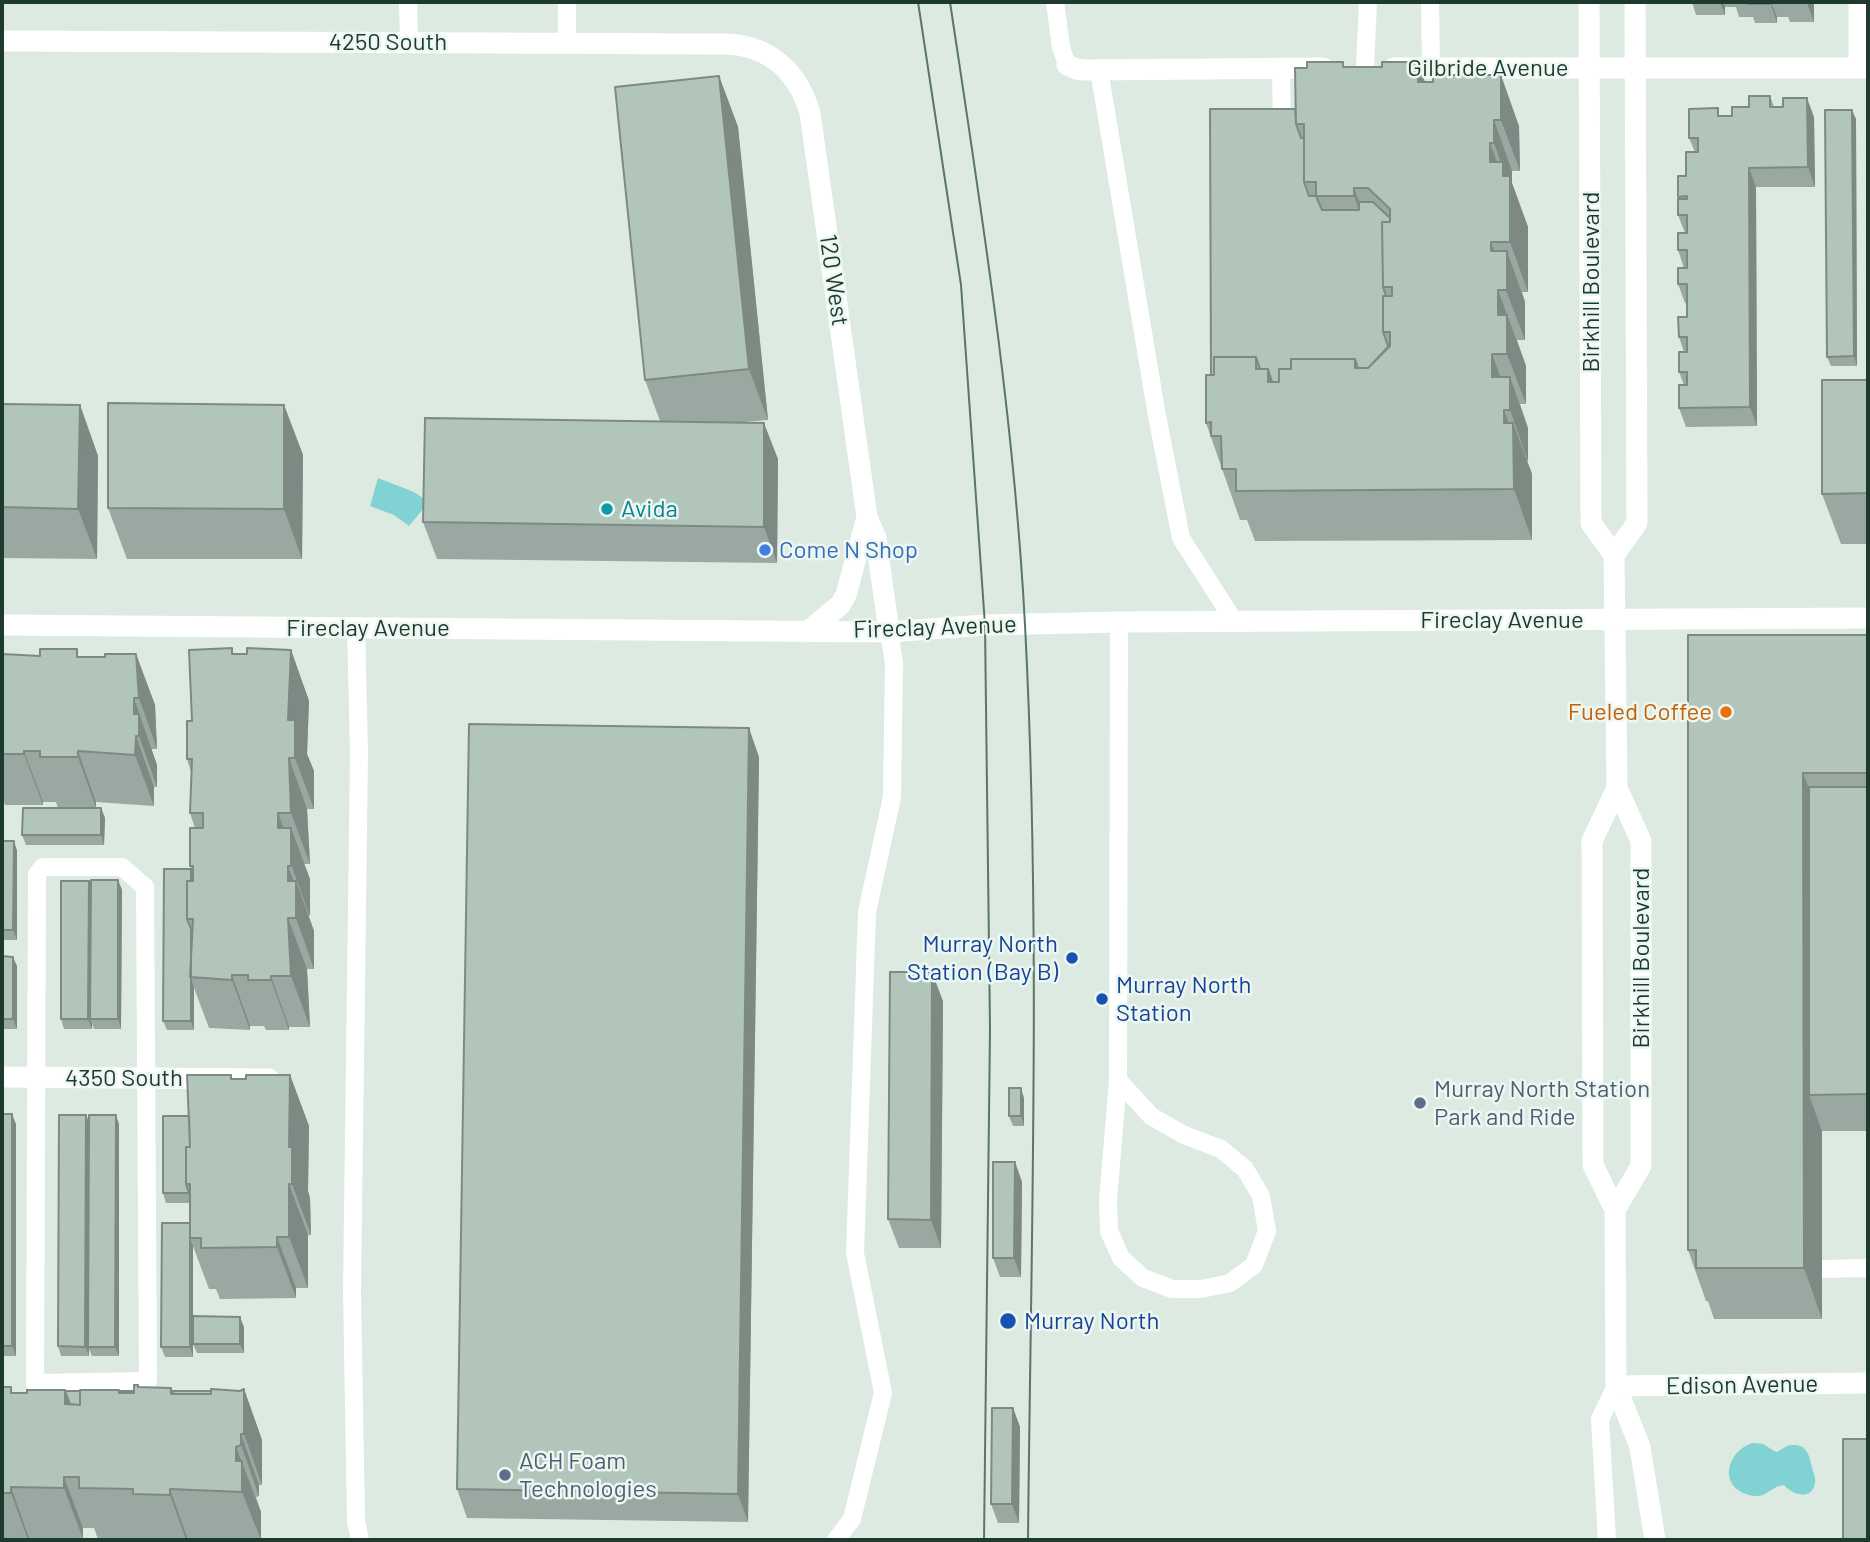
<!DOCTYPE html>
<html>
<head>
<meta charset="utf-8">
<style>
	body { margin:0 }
	#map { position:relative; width:1870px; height:1542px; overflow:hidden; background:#ddeae2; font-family:Barlow,sans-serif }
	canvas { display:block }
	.frame { position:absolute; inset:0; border:4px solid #1e3a2e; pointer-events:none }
</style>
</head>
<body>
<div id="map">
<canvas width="1870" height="1542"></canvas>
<div class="frame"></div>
</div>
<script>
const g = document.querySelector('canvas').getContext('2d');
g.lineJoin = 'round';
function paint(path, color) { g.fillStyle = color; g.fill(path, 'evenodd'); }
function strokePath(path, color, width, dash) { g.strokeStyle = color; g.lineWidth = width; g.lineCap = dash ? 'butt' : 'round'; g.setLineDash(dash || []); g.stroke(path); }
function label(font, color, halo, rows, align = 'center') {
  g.font = font + ' Barlow,sans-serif'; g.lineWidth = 5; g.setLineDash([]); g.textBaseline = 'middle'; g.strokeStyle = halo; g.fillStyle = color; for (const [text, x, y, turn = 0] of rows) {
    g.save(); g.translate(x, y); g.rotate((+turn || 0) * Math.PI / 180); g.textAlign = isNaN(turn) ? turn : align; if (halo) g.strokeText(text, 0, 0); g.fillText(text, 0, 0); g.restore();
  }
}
paint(new Path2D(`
	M378 478 414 492 429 502 409 526 394 515 370 506Z
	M1752 1443 1763 1444 1776 1452C1782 1450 1786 1445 1792 1445 1807 1444 1809 1455 1812 1467 1813 1473 1816 1477 1815 1483 1812 1501 1792 1495 1784 1485 1770 1486 1767 1500 1749 1495 1718 1487 1726 1452 1752 1443Z`), '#81d3d3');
strokePath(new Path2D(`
	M408 2 409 42
	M567 2V43
	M1055 2 1061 47 1067 65
	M1430 2 1431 68
	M1281 68 1282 131
	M1365 68 1368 2
	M1099 70 1157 416 1181 538 1234 621
	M356 628 359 752 352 1291 356 1521 360 1540
	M43 867H122L145 887 148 1381 35 1383 37 874Z
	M1118 1080 1151 1116 1184 1135 1221 1149 1245 1169 1261 1196 1267 1231 1254 1265 1230 1283 1201 1289H1172L1143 1278 1121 1258 1109 1231 1108 1201 1118 1080 1119 622
	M1822 1269 1868 1268
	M836 1540 852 1519 883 1393 855 1253 867 912 892 797 894 663 889 632
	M1607 1540 1600 1419 1616 1386`), '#fff', 18);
strokePath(new Path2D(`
	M1589 2 1591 523 1614 555 1617 788 1641 841V1166L1615 1210
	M1859 2V68
	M2 41 727 44C770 46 798 72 810 113L867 517 876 538 889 632
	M1067 65 1076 69 1085 70 1323 68
	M1394 68H1868
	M1614 555 1637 523 1635 2
	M2 625 889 632 985 625 1119 622 1868 618
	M807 632 840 605 846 595 867 517
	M1617 788 1592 841 1593 1165 1615 1210 1616 1386 1640 1447 1655 1540
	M2 1077 269 1079
	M1616 1386 1868 1383`), '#fff', 21);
strokePath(new Path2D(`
	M918 2 961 285 985 625 990 1029 984 1540
	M950 2C981 209 1014 416 1025 625 1041 930 1031 1236 1028 1540`), '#587669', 2);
paint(new Path2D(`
	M1692 2H1814V22H1790L1788 17H1777V23H1755L1753 17H1739L1736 7H1725V15H1696Z
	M1345 67 1425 82 1519 126 1520 171H1512V183L1528 227V292H1522L1525 302V340H1517L1526 366V404H1520L1528 428V461H1527L1532 474V540L1255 541 1247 520H1240L1206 423 1211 375 1295 109Z
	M719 76 738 127 768 420 745 422 778 459 777 563 437 559 423 522 660 421 645 380Z
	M1770 96 1774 107 1814 117 1815 187H1756L1757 426 1686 427 1679 408 1684 385 1679 372 1684 352 1679 337 1687 317V303H1685L1678 284 1684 268 1678 250 1685 233 1678 215 1679 199 1678 197 1695 152 1689 138 1721 116H1732Z
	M1856 119 1857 366H1831L1827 357Z
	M1868 380V544H1841L1822 494Z
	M2 404 80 405 98 456 97 559 2 558Z
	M284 405 303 455 302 559H127L108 508Z
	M1688 635H1868V1131H1822V1319H1714L1708 1301H1706L1688 1250Z
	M291 650 309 701 307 754 314 771V809H307L310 864H304L310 879 309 917 314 931V969H307L310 1027H289V1030H266L264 1026H250V1030L209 1028 194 988V1030H167L163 1021 193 874 190 866 195 828 190 813 191 772 187 759 192 721 235 654H247Z
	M2 654 80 657H105L136 654 155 705 157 749H152V752L157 765V787H154V806L96 802V808H58L56 802H43V805H5L2 795Z
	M759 757 748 1522 467 1518 457 1489Z
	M101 808 105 818 104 845H26L22 835Z
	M2 841H14L17 851V940H2Z
	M118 880 122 890 121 1029H94L92 1024V1029H64L61 1019 89 881 91 886Z
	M2 956 17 966V1029H2Z
	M943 1001 941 1248H899L888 1219Z
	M231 1075 232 1079 290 1075 309 1126 308 1191 310 1198 311 1235H308V1288H296V1298L220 1299 216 1289H209L193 1246V1357H165L161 1347 190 1224V1203H166L163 1193 189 1116Z
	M1024 1098V1126H1013L1009 1116Z
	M2 1114 16 1124V1356H2Z
	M89 1121 119 1124V1356H92L89 1349V1356H61L58 1346Z
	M1015 1162 1022 1182 1021 1277H1000L993 1258Z
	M244 1327V1353H197L193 1344Z
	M2 1387 13 1393 65 1391H134L138 1387 172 1391H240L244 1389 262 1440V1485H259V1496L256 1497 261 1512V1540H150L98 1539 94 1528H83V1539L29 1538V1540H2Z
	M1013 1408 1020 1427 1019 1523H998L991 1504Z`), '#99a9a1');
paint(new Path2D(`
	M1720 2H1723L1725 7V15Z
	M1770 2H1771L1777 17V23Z
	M1807 2H1814V22L1807 3Z
	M1418 62 1436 113 1418 82Z
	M1501 75 1519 126 1520 171 1501 120Z
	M719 76 738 127 768 420 749 369Z
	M1807 98 1814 117 1815 187 1808 167Z
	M1852 110 1856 119 1857 366 1854 356Z
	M1494 120 1512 171V183L1528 227V292L1510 242 1503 169 1494 143Z
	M1490 143 1509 194 1490 162Z
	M1749 168 1756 187 1757 426 1750 407Z
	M1354 188 1373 239V247L1354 196Z
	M1491 242 1507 285V251L1525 302V340L1491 251Z
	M1498 290 1526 366V404L1507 354 1498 315Z
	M1492 354 1510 403V377L1528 428V461L1510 410H1504L1514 437 1513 423 1532 474V540L1514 489 1504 423 1492 377Z
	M1268 369 1278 396 1268 382Z
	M80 405 98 456 97 559 78 509Z
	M284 405 303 455 302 559 284 509Z
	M764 423 778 459 777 563 764 527Z
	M291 650 309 701 307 754 314 771V809L295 758 288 720Z
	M136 654 155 705 157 749 139 698Z
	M134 698 157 765V787L139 736 134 714Z
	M749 728 759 757 748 1522 738 1494Z
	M136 736 154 787V806L135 755Z
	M24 751 43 802V805L24 754Z
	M78 751 96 802V808L78 757Z
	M289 758 307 809 310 864 291 813Z
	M1803 773 1822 824 1809 1095 1822 1131V1319L1804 1268Z
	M101 808 105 818 104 845 101 835Z
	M278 813 291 848V828L310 879V917L278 828Z
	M14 841 17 851V940L13 930Z
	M288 866 296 887V881L314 931V969L296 918 288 881Z
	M118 880 122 890 121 1029 118 1019Z
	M89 881 92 890 90 1019 92 1024V1029L88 1019Z
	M288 918 307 969 310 1027 291 976Z
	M13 957 17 966V1029L13 1019Z
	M932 972 943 1001 941 1248 931 1220Z
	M232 975 250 1026V1030L232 980Z
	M271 976 289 1027V1030L271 980Z
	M191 978 194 988V1030L191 1021Z
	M290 1075 309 1126 308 1191 310 1198 311 1235 292 1184 289 1147Z
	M1021 1088 1024 1098V1126L1021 1116Z
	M12 1114 16 1124V1356L12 1346Z
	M86 1115 90 1124 89 1356 85 1347Z
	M116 1115 119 1124V1356L115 1347Z
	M1015 1162 1022 1182 1021 1277 1014 1258Z
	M289 1184 308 1235V1288L289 1237Z
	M190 1223V1238L193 1246V1357L190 1347Z
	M277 1237 296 1288V1298L277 1247Z
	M240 1317 244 1327V1353L240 1344Z
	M244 1389 262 1440V1485L244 1434Z
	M65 1390 83 1441 65 1404Z
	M1013 1408 1020 1427 1019 1523 1012 1504Z
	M241 1434 259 1485V1496L241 1445Z
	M236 1447 261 1512V1540L242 1492 236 1461Z
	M64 1477 83 1528V1539L64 1488Z
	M11 1487 29 1538V1540H28L11 1493Z
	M170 1489 188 1540H186L170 1495Z`), '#7d8a83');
const building = new Path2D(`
	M1748 2H1770V4H1748Z
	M1783 2H1807V3H1783Z
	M1307 62H1343V67H1382V62H1418V82H1433V77L1454 75H1501V120H1494V143H1490V162H1503V176H1510V242H1491V251H1507V290H1498V315H1507V354H1492V377H1510V410H1504V423H1513L1514 489 1236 491V469H1222L1221 436H1211V422L1206 423V375H1214V357H1256V369H1268V382H1279V369H1291V359H1355V368H1368L1390 346V332H1383V296H1392V287H1383L1382 222H1390V209L1368 188H1354V196H1316V182H1304V124H1296L1295 68H1307Z
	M719 76 749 369 645 380 615 87Z
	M1749 96H1770V107H1783V98H1807L1808 167 1749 168 1750 407 1679 408V385H1687V372H1679V352H1687V337H1679L1678 317H1687V284H1678V268H1687V250H1678V233H1687V215H1678V199H1687V196L1678 197V176H1686V152H1698V138H1689V109L1718 108V116H1732V107H1749Z
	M1210 109H1295L1296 124 1301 138H1304V182L1309 196H1316L1322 210H1359V202H1373L1390 218V222H1382L1383 287 1386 296H1383V332L1388 346H1389L1368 368H1358L1355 359H1291V369H1279V382H1272L1268 369H1260L1256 357H1214V375H1211Z
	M1825 110H1852L1854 356 1827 357Z
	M1822 380H1868V493L1822 494Z
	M108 403 284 405V509L108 508Z
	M2 404 80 405 78 509 2 507Z
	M425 418 764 423V527L423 522Z
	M1688 635H1868V773H1803L1804 1268H1696V1250H1688Z
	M232 648V654H247V648L291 650 288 720H295V758H289L291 813H278V828H291V866H288V881H296V918H288L291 976H271V980H248V975H232V980L190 977 193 919H187V881H193V866H190V828H203V813H190L192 759H187V721H192L189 650Z
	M40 649H77V657H105V654H136L139 698H134V714H139V736H136L135 755 78 751V757H40V751H24V754H2V654L40 656Z
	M469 724 749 728 738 1494 457 1489Z
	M1809 787H1868V1094L1809 1095Z
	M23 808H101V835H22Z
	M2 841H14L13 930H2Z
	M164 869H191V881H187V919L191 929V1021H163Z
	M91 880H118V1019H90Z
	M61 881H89L88 1019H61Z
	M2 956 13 957V1019H2Z
	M890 972H932L931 1220 888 1219Z
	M187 1075H231V1079H246V1075H290L289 1147H292V1184H289V1237H277V1247L201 1248V1238H190V1184H186V1147H190Z
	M1009 1088H1021V1116H1009Z
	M2 1114H12V1346H2Z
	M59 1115H86L85 1347 58 1346Z
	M89 1115H116L115 1347H88Z
	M163 1116H189L190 1147H186V1184L189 1193H163Z
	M993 1162H1015L1014 1258H993Z
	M162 1223H190V1347H161Z
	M193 1316 240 1317V1344H193Z
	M134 1385H138V1387L171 1388V1394H211V1389L240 1391 244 1389V1434H241V1445L236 1447V1461H242V1492L170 1489V1495L133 1494V1489L79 1488V1477H64V1488L11 1487V1493H2V1387H11V1393H27V1390H65V1404L80 1405V1390H119V1393H134Z
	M65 1391H80V1405L70 1404Z
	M119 1391H134V1393H120Z
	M172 1391H211V1394H174Z
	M992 1408H1013L1012 1504H991Z
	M1843 1439H1868V1540H1843Z`);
paint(building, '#b2c5bb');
strokePath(building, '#7d8a83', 2);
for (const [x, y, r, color] of [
	[607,509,7,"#0f9aa8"],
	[765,550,7,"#3f7fe0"],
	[1726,712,7,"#e8710a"],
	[1072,958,7,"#1a4fb4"],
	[1102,999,7,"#1a4fb4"],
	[1420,1103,7,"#5c6f8a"],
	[1008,1321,9,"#1a4fb4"],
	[505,1475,7,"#5c6f8a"]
]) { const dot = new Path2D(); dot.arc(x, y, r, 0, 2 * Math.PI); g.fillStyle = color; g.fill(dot); strokePath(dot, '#edf7f1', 2.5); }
label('24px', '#1e3a2e', '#edf7f1', [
	["4250 South",388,42],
	["Gilbride Avenue",1488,68],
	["120 West",834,280,82],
	["Birkhill Boulevard",1591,282,-90],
	["Fireclay Avenue",1502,620],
	["Fireclay Avenue",935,627,-2],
	["Fireclay Avenue",368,628],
	["Birkhill Boulevard",1641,958,-90],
	["4350 South",124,1078],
	["Edison Avenue",1742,1385,-1]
]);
label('24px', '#0d838f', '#edf7f1', [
	["Avida",621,509]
], 'left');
label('24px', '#366cbe', '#edf7f1', [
	["Come N Shop",779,550]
], 'left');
label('24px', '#c56008', '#edf7f1', [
	["Fueled Coffee",1712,712]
], 'right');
label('24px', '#164399', '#edf7f1', [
	["Murray North",1058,944,"right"],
	["Station (Bay B)",1058,972,"right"],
	["Murray North",1116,985],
	["Station",1116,1013],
	["Murray North",1024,1321]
], 'left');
label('24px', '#4e5e75', '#edf7f1', [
	["Murray North Station",1434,1089],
	["Park and Ride",1434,1117],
	["ACH Foam",519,1461],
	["Technologies",519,1489]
], 'left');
</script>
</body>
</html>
